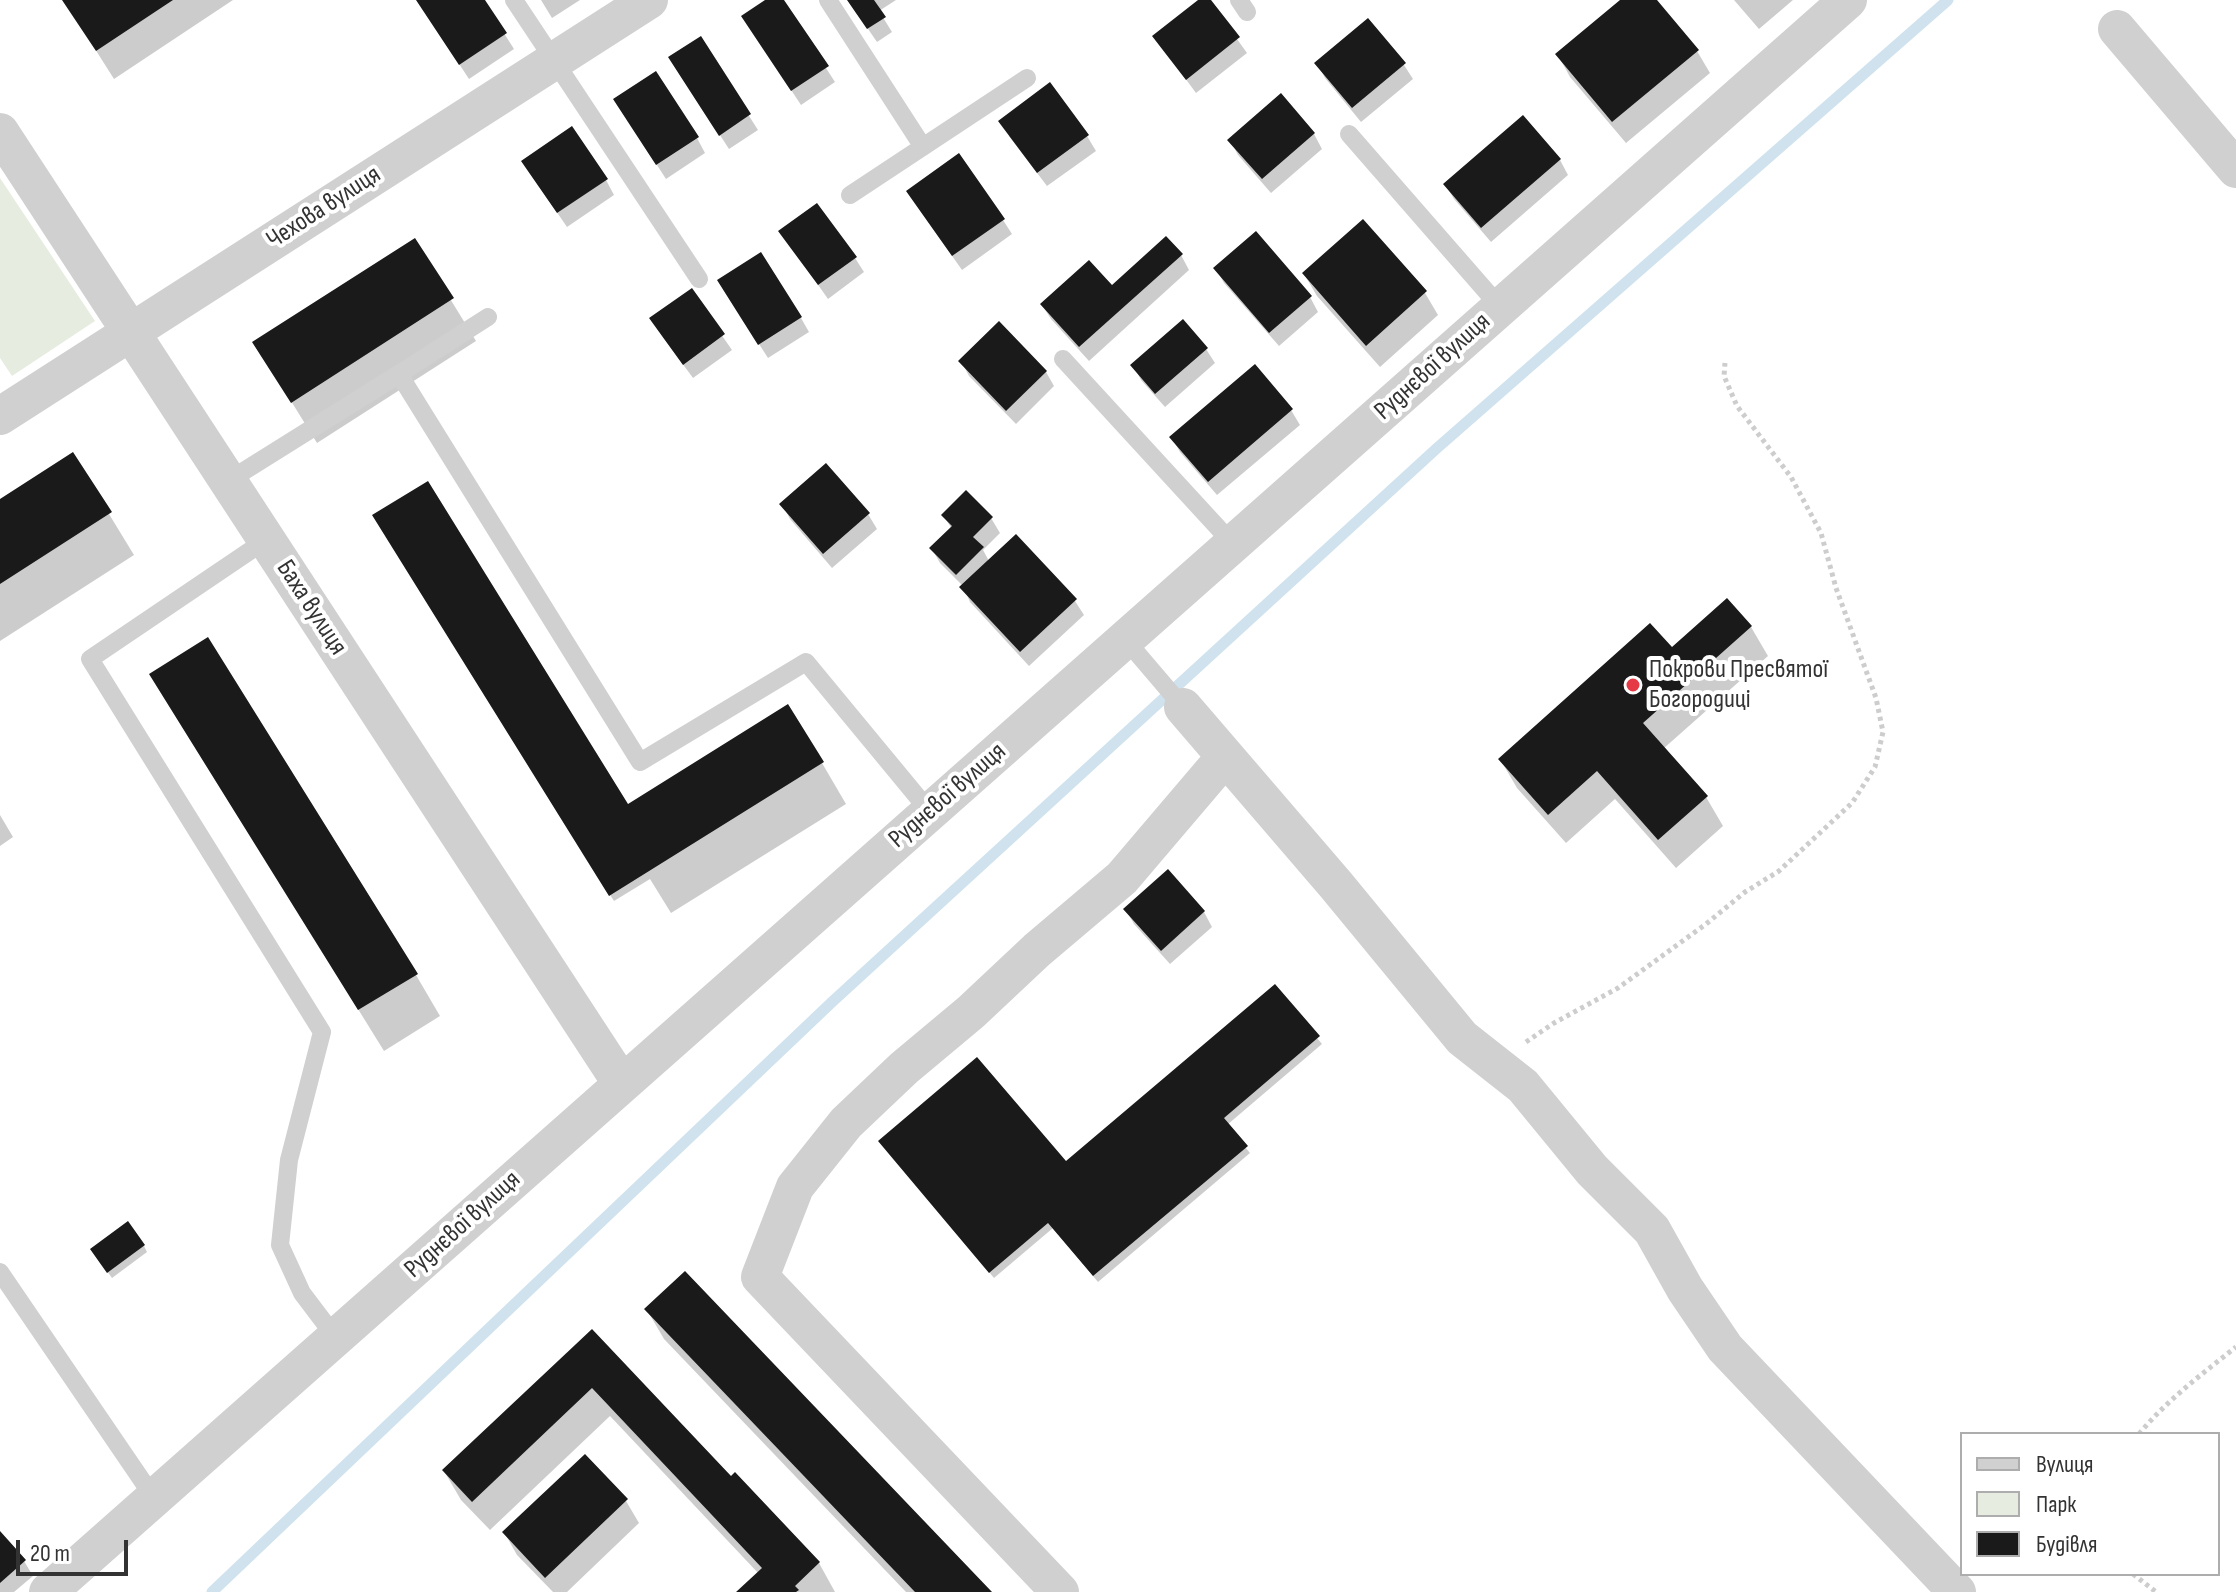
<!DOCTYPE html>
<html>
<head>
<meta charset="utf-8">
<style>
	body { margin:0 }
	#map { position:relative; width:2236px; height:1592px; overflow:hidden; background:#fff; font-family:"Sofia Sans Condensed",sans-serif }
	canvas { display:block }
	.legend { position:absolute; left:1960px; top:1432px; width:260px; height:144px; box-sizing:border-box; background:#fff; border:2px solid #adadad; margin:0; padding:10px 14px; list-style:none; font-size:24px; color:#333 }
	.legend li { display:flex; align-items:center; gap:16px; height:40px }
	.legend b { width:40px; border:2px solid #adadad }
	.scale { position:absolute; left:16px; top:1540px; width:112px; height:36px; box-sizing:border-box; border:4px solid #333; border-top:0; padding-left:10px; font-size:24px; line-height:28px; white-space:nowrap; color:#333; -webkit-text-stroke:6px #fff; paint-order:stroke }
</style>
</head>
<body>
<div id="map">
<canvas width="2236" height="1592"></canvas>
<ul class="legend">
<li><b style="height:10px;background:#d0d0d0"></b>Вулиця</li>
<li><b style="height:22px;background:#e6ecdf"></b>Парк</li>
<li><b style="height:22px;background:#1a1a1a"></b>Будівля</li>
</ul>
<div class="scale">20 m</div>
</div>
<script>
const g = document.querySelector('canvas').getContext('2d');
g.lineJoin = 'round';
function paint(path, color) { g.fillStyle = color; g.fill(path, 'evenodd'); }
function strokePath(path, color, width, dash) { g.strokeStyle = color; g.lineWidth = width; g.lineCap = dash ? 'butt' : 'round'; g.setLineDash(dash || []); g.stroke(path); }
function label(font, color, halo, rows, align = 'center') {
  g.font = font + ' "Sofia Sans Condensed",sans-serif'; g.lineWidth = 8; g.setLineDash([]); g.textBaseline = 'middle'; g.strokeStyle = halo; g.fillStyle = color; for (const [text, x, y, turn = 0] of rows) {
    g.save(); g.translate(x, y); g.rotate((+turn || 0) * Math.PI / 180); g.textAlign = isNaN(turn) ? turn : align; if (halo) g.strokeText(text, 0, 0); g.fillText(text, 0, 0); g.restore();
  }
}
paint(new Path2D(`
	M0 178 95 321 12 376 0 358Z`), '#e6ecdf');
paint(new Path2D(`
	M64 0H233L114 79Z
	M417 0H483L514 49 469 79Z
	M541 0H580L552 18Z
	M768 0H782L835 82 801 105 752 31Z
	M848 0H896L879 11 892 32 877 42Z
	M1202 0H1209L1247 53 1196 93 1154 36Z
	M1623 0H1655L1697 51 1710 73 1626 143 1570 77 1558 55Z
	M1734 0H1793L1759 29Z
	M1368 21 1404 65 1413 79 1361 122 1325 78 1317 63Z
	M700 39 758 130 729 149 679 72Z
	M624 114 697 138 705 153 666 179Z
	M1314 134 1322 149 1271 193 1238 155 1230 140Z
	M1009 136H1087L1096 151 1047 186Z
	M1560 160 1568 175 1491 242 1454 199 1445 184Z
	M532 176 606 180 614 195 567 227Z
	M917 206 1003 220 1012 234 962 270Z
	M1363 222 1425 293 1438 315 1380 367 1317 296 1304 274Z
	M781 232 855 258 864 272 828 299Z
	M414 240 476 341 317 443 255 343Z
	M1181 255 1189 270 1089 361 1051 319 1042 305 1112 288Z
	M1216 269 1310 297 1318 312 1279 346 1224 283Z
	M691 291 732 350 693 378 660 333Z
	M728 296 801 318 809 332 768 358Z
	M1206 349 1215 363 1165 407 1141 380 1133 365Z
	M961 361 1046 372 1054 386 1016 424 969 376Z
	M1291 410 1300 425 1217 495 1180 452 1172 438Z
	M73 455 134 555 0 641V502Z
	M782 504 868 514 877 529 832 568 790 519Z
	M943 515 991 518 1000 533 983 550 989 561 1075 601 1084 615 1029 666 970 602 963 586 940 563 932 549 952 529Z
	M1751 627 1768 656 1663 749 1706 797 1723 826 1676 868 1615 799 1566 843 1517 788 1500 759 1672 650Z
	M151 675 416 975 440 1016 384 1051Z
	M822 763 846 804 671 913 650 879 614 901 603 884 628 806Z
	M0 815 13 837 0 846Z
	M1126 910 1204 912 1212 927 1170 964 1134 924Z
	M1275 987 1322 1044 1227 1125 1250 1153 1098 1282 1053 1228 994 1278 880 1142 1065 1164Z
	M144 1246 147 1252 112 1278 96 1256Z
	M647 1310 989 1592H906L664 1339Z
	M592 1332 731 1479 819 1563 835 1592H739L759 1574 610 1416 490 1530 461 1500 444 1471Z
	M626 1501 639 1523 567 1592H553L517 1555 504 1532Z
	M0 1534 24 1561 33 1576 14 1592H0Z`), '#0003');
strokePath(new Path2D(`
	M212 1592 832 1002 1436 449 1948 0`), '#cfe2ee', 11);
paint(new Path2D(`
	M62 0H173L96 51Z
	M416 0H485L507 33 459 65Z
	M765 0H784L829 66 791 91 741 16Z
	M847 0H874L886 17 867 29Z
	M1198 0H1211L1240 37 1186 80 1152 36Z
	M1620 0H1657L1699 50 1612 122 1555 54Z
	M1368 18 1406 63 1352 108 1314 63Z
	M701 36 751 114 719 136 668 57Z
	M656 71 699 137 656 165 613 99Z
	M1050 82 1089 135 1037 173 998 121Z
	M1281 93 1315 133 1262 179 1227 140Z
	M1523 115 1561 159 1481 228 1443 184Z
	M572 126 608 179 557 213 521 161Z
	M959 153 1005 219 952 256 906 191Z
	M817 203 857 257 818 285 778 231Z
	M1363 219 1427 291 1366 346 1302 273Z
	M1256 231 1312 296 1269 333 1213 268Z
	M1166 236 1183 254 1079 347 1040 304 1089 260 1112 285Z
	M415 238 454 298 291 403 252 342Z
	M761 252 802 317 758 345 717 280Z
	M692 288 725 334 683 365 649 318Z
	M1183 319 1208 348 1155 394 1130 365Z
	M999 321 1047 371 1006 411 958 361Z
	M1255 364 1293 409 1208 482 1169 437Z
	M73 452 112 512 0 584V499Z
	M826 463 870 513 823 554 779 504Z
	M428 481 628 804 788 704 824 762 609 896 372 515Z
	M966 490 993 517 973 537 984 547 956 575 929 548 952 526 941 515Z
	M1016 534 1077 599 1020 652 959 587Z
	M1727 598 1752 626 1643 723 1708 796 1658 840 1597 771 1548 815 1498 759 1650 623 1672 647Z
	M208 637 418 974 358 1010 149 674Z
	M1168 869 1205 911 1161 951 1123 909Z
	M1275 984 1320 1036 1224 1118 1248 1146 1093 1276 1048 1223 989 1273 878 1141 977 1057 1066 1161Z
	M128 1221 145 1245 107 1273 90 1249Z
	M685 1271 992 1592H915L644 1309Z
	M592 1329 731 1476 735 1472 820 1562 795 1586 799 1590 796 1592H736L762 1568 592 1388 472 1502 442 1470Z
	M585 1454 628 1499 545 1578 502 1532Z
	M0 1531 26 1560 0 1583Z`), '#1a1a1a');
strokePath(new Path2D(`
	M1526 1042 1554 1023 1618 988 1706 924 1745 892 1779 871 1852 803 1875 767 1883 732 1876 698 1836 588 1821 533 1791 477 1737 406 1724 376 1725 363
	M2139 1434C2167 1400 2202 1374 2236 1347
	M2133 1574 2156 1592`), '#cdcdcd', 5, [4, 4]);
strokePath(new Path2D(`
	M514 0 699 279
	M828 0 923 147
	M1239 0 1247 12
	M1349 134 1500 307
	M850 195 1027 78
	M1063 359 1233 544
	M399 374 488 317
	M228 481 399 374 640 762 806 662 930 812
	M266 540 90 659 322 1032 289 1160 280 1245 302 1293 336 1338
	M1125 639 1183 707
	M0 1272 154 1498`), '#d0d0d0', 18);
strokePath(new Path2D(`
	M2117 29 2236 169
	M0 132 622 1084
	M0 416 649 0
	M1183 707 1336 885 1462 1038 1523 1086 1592 1170 1652 1230 1685 1289 1725 1348 1957 1592
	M48 1592 1848 0
	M1060 1592 760 1277 795 1187 846 1123 904 1068 971 1012 1037 950 1122 878 1225 757`), '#d0d0d0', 38);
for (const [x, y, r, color] of [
	[1633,685,8,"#e63946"]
]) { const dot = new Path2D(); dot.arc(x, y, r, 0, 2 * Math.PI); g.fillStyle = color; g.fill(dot); strokePath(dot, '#fff', 3); }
label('26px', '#333', '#fff', [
	["Чехова вулиця",324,208,-33],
	["Руднєвої вулиця",1433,367,-42],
	["Баха вулиця",311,608,57],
	["Руднєвої вулиця",948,796,-41],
	["Руднєвої вулиця",463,1225,-42]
]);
label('26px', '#333', '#fff', [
	["Покрови Пресвятої",1649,670],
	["Богородиці",1649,700]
], 'left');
</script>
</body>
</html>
